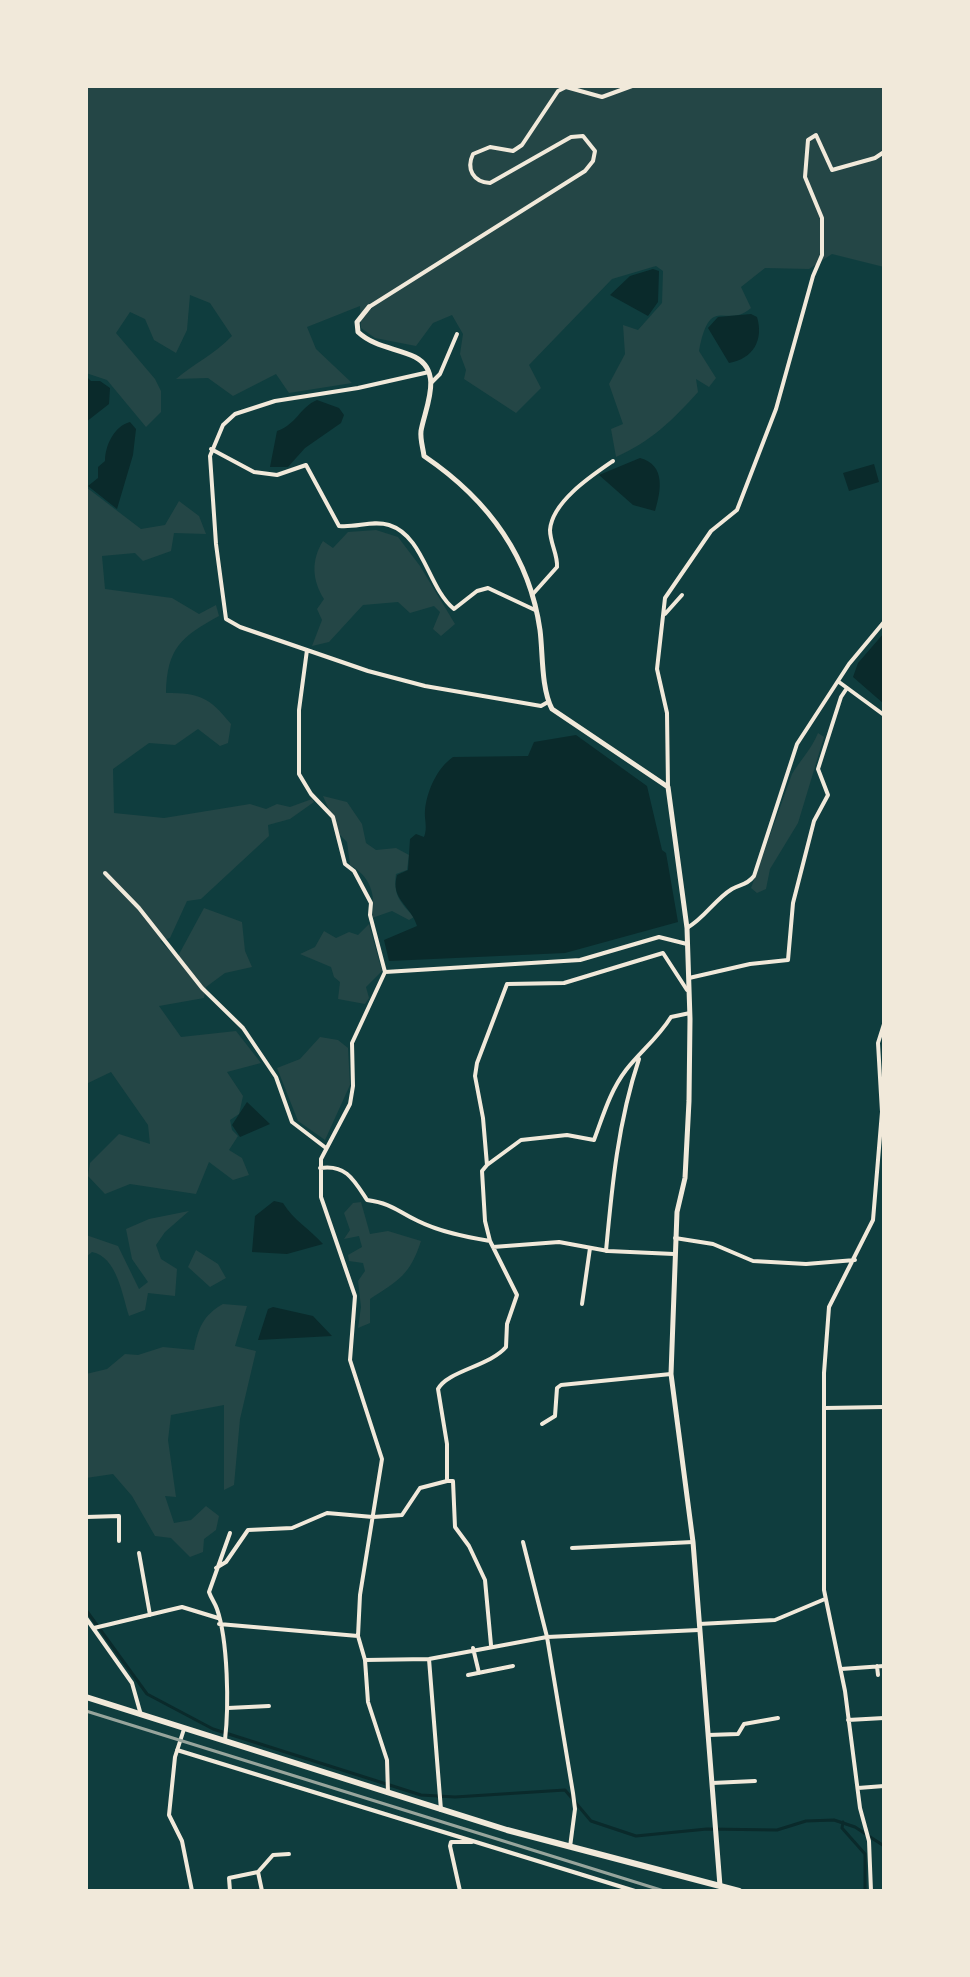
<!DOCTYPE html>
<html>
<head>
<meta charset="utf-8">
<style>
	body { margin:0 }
	#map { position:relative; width:970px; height:1977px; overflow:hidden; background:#0f3d3e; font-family:"Public Sans",sans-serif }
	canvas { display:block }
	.frame { position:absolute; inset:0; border:88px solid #f1e9da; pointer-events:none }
</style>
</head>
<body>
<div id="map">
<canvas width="970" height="1977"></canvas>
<div class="frame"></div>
</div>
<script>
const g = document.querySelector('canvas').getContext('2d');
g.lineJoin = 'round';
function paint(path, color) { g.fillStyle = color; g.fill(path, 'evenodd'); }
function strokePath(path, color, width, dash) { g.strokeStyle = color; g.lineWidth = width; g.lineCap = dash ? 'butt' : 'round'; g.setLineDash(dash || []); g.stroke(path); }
paint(new Path2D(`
	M86 86H884V267L832 254 809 269 765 268 741 287 751 308C726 330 710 292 699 351L716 378 709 387 696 379 698 392C673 420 650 442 616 457L611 429 623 424 609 384 625 354 623 325 638 330 662 303 663 271 656 266 612 279 529 365 541 388 516 413 464 379 466 370 460 354 463 334 452 315 433 323 416 346 375 338 361 328 360 306 307 327 316 349 352 383 289 393 276 374 233 396 208 378 176 379C195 363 215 354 232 336L210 303 190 295 187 330 176 353 154 340 145 319 130 312 116 333 155 379 161 391V412L146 427 107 380 86 373Z
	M86 487 141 529 165 525 179 501 199 516 206 534 174 533 171 551 143 561 135 553 102 556 105 589 172 598 199 614 216 605 219 616C181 637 167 648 166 693 200 693 209 697 231 724L228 743 220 746 198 729 175 745 149 743 113 769 114 813 164 818 250 804 266 809 277 804 290 807 312 799 314 802 290 819 268 825 269 836 201 899 187 901 170 938 160 941 177 958 204 908 242 922 245 951 252 967 225 973 206 987 204 998 159 1006 181 1037 236 1031 261 1063 227 1072 243 1096 239 1114 230 1120 232 1130 238 1136 229 1150 242 1158 249 1175 233 1180 209 1162 196 1194 130 1184 105 1194 88 1176 90 1163 119 1134 150 1144 148 1125 111 1072 86 1084Z
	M376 530 398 537 420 566 455 624 441 636 433 629 440 612 434 606 410 613 398 602 363 605 329 642 312 646 322 620 317 609 324 599C312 580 311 560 323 541L333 548 348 532Z
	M818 733 824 737 798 823 770 869 766 889 757 893 751 888 792 774C801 759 811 750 818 733Z
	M323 796 347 802 362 824 366 843 376 850 396 848 409 855 407 870 396 874C393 895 400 902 414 917L409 920 392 911 372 918C376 895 371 877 350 865L347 842 340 835Z
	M369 924 382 971 366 987 369 998 365 1004 338 999 340 982 334 977 331 967 300 954 315 947 324 931 336 938 349 932 358 935Z
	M320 1037 338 1040 348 1048 350 1085 325 1140 298 1121 277 1068 300 1059Z
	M361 1202 370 1234 388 1231 421 1241C410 1275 399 1280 370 1299V1323L358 1328 361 1307 358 1281 365 1271 363 1263 349 1261 348 1255 362 1247 359 1236 344 1239 350 1230 344 1213 353 1203Z
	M189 1211 165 1232 156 1245 161 1259 177 1269 175 1296 148 1293 145 1310 129 1316C122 1294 117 1257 92 1252L86 1257V1235L118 1246 139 1289 148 1282 132 1259 126 1229 149 1219Z
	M196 1250 218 1264 226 1278 210 1287 188 1267Z
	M223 1304 247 1306 235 1346 256 1351 240 1419 234 1485 224 1490V1405L171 1415 168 1440 176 1497 165 1496 174 1523 191 1520 206 1506 219 1516 216 1530 204 1539 203 1552 190 1557 171 1538 155 1536 132 1496 113 1474 86 1478V1374L107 1369 125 1354 138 1355 163 1347 194 1350C198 1329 203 1315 223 1304Z`), '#244646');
paint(new Path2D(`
	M653 269 659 271 658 302 648 316 610 295 630 276Z
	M751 314 757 317C764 340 753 359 729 363L708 328 718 317Z
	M86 376 91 381H100L110 388 109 404 86 422Z
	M317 400 339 408 344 415 341 423 305 448 288 467H270L277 431C296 425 300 407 317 400Z
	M130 422 136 429 133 455 117 509 88 486 98 478V467L105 461C105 446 114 426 130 422Z
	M640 458C666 465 661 491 655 511L633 505 599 475Z
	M874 464 879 482 849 491 843 473Z
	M884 633V704L853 677 858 663Z
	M576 735 647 786 662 850 666 853 678 922 565 953 389 961 384 940 417 926C411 905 390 900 397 875L408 870 410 839 416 834 424 837C428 827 424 820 425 810 427 791 437 768 453 757L528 756 534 742Z
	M247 1102 270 1124 240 1137 232 1125Z
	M274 1201 283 1203C294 1221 309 1228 323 1244L287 1254 252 1252 255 1216Z
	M273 1307 313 1316 332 1336 258 1340 268 1309Z`), '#0a2a2b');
strokePath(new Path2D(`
	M86 1610 147 1694 213 1729 421 1795 455 1797 565 1790 591 1821 636 1836 707 1829 777 1830 806 1821 834 1820 855 1827 884 1846
	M843 1822 842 1828 865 1854V1891`), '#0a2a2b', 3);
strokePath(new Path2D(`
	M369 307 585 171 593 161 595 151 583 136 571 137 490 183C473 182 466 169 473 154L490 147 513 151 522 145 558 91 566 87 602 97 632 86
	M429 372 358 388 275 401 235 414 223 425 210 456 216 544 226 619 240 627 368 671 425 686 541 706 548 702
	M432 382 440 374 457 334
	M211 449 254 472 277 475 306 465 339 526C356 528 372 520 389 525 424 536 428 588 454 609L477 591 488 588 535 610
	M532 595 557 567C558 555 550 543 550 530 552 502 591 476 613 461
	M665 614 682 595
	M307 650 299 710V774L311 794 333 817 345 864 354 871 371 903 370 915 385 972 352 1043 353 1086 350 1104 321 1159V1197L355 1296 350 1360 382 1459 360 1595 358 1636 365 1660 368 1702 387 1760 388 1793
	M839 682 884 715
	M668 787 667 713 657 669 665 598 711 531 737 510 776 409 813 276 822 255V218L805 177 808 140 816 135 832 170 875 158 884 152
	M105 873 139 908 202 988 243 1028 276 1077 292 1122 326 1148
	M687 928C705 918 714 900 732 889 741 884 747 885 754 876L797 744 849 664 884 622
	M385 972 580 960 659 937 687 944
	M689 978 750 964 788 960 793 903 814 821 828 795 818 769 841 697 847 688
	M487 1165 521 1140 567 1135 594 1140C603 1116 610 1091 626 1070 641 1051 658 1038 671 1017L690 1013
	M320 1168C346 1164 354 1180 367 1200 394 1204 396 1211 418 1221 440 1232 466 1237 490 1241
	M675 1238 713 1244 753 1261 806 1264 855 1260
	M493 1247 559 1242 608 1251 674 1254
	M606 1251C612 1186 618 1122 639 1059
	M582 1304 590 1248
	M825 1408 884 1407
	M542 1424 555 1416 557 1388 561 1385 671 1374
	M86 1517 119 1516V1541
	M523 1542 547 1637 573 1793 575 1809 570 1847
	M572 1548 693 1542
	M139 1553 150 1615
	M216 1568 226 1562 248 1530 292 1528 327 1513 373 1517 402 1515 420 1488 447 1481
	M86 1618 132 1683 141 1715
	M219 1624 358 1636
	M699 1624 775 1620 825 1599
	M94 1628 182 1607 218 1618
	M491 1645 485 1580 469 1546 455 1527 453 1481H447V1444L438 1389C447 1371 490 1366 506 1347L507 1324 517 1295 490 1241 485 1221 482 1171 487 1165 483 1118 475 1076 477 1063 507 984 564 983 663 953 687 990
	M473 1648 479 1673
	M429 1659 441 1810
	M365 1660 429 1659 547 1637 699 1630
	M877 1666 878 1675
	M841 1669 884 1666
	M468 1675 513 1666
	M228 1708 269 1706
	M848 1720 884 1718
	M184 1729 175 1757 169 1815 182 1841 192 1891
	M708 1735 738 1734 744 1724 778 1718
	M225 1740C229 1706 228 1641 217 1609 215 1603 211 1598 209 1592L230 1533
	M177 1750 635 1891
	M712 1783 755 1781
	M858 1788 884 1786
	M230 1891 229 1878 258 1872
	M262 1891 258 1872 273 1855 289 1854
	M460 1891 450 1846 451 1842H472
	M871 1891 869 1841 860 1808 845 1691 824 1590V1373L829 1307 873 1220 882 1112 878 1043 884 1024`), '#f1e9da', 4);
strokePath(new Path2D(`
	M369 307 357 322 358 332C374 347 396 348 415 357 444 372 425 408 421 431 420 439 423 448 424 456 486 498 529 553 540 630 543 653 541 688 552 709L668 787 687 928 690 1019 689 1101 685 1178 677 1212 671 1374 693 1542 720 1886`), '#f1e9da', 5);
strokePath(new Path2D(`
	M86 1697 507 1830 739 1891`), '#f1e9da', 6);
strokePath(new Path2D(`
	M86 1711 664 1891`), '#97a49c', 3);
</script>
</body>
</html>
